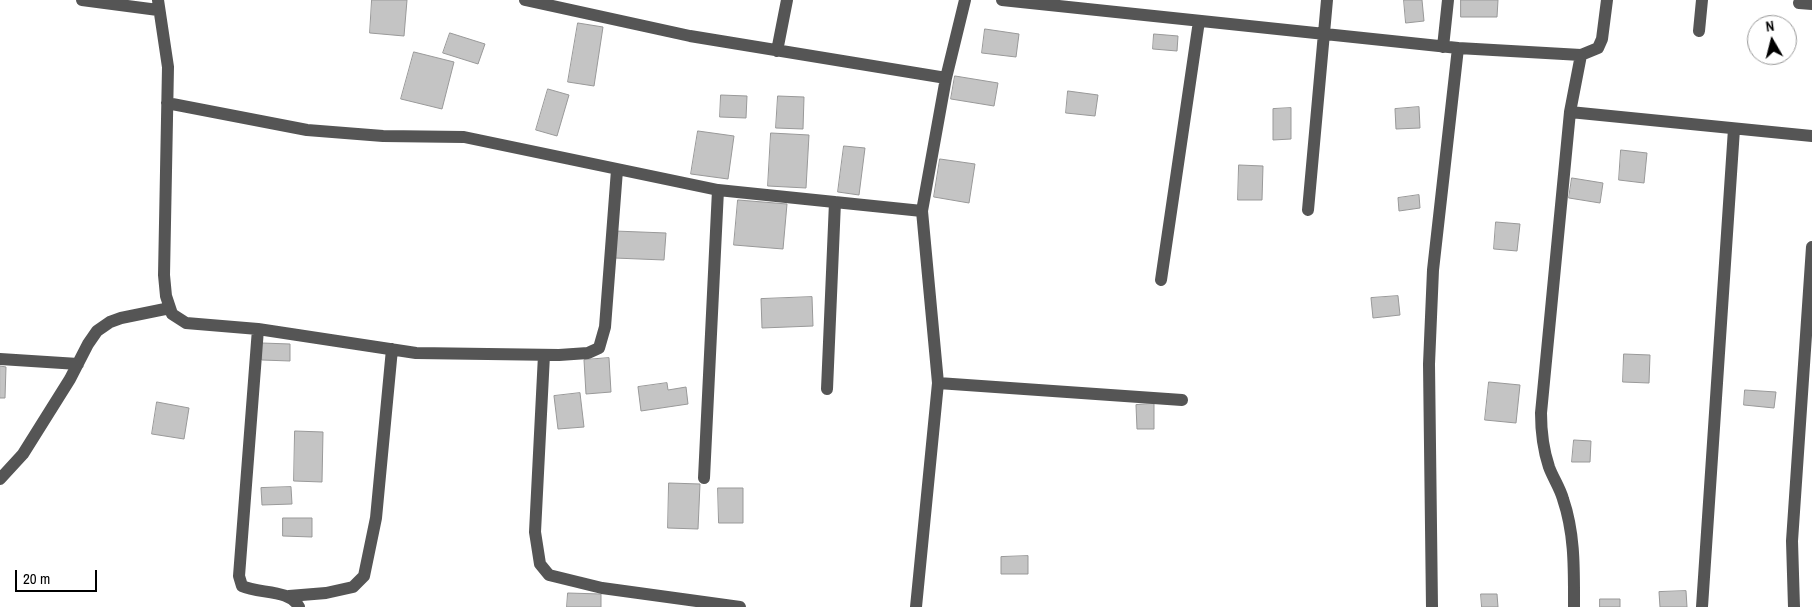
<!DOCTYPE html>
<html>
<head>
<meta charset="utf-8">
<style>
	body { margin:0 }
	#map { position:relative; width:1812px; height:607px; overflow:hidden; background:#fff; font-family:"Archivo Narrow",sans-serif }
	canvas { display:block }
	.north { position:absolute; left:1747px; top:15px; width:50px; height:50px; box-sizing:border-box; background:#fff; border:1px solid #999; border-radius:50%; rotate:352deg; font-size:14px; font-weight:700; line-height:20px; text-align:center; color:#000 }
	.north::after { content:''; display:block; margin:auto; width:18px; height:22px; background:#000; clip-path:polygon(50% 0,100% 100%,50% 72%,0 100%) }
	.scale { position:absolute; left:15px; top:570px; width:82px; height:22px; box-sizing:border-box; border:2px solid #000; border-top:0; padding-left:6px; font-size:15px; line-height:18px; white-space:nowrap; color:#000; -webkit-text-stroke:4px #fff; paint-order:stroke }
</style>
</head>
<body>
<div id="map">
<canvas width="1812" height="607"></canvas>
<div class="north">N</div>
<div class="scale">20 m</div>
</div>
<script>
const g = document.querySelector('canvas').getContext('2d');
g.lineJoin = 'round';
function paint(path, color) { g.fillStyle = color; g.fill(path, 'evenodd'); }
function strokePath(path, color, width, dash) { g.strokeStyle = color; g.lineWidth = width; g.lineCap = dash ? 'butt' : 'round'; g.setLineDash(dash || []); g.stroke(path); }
const building = new Path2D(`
	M372 0H407L404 36 370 33Z
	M1404 0H1422L1424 21 1406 23Z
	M1461 0H1498L1497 17H1461Z
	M578 23 603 27 594 86 568 82Z
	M985 29 1019 34 1016 57 982 53Z
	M450 33 485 44 478 64 443 53Z
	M1154 34 1178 36 1177 51 1153 49Z
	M414 52 454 62 442 109 401 99Z
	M955 76 998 83 994 106 951 99Z
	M548 89 569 95 557 136 536 130Z
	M1068 91 1098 95 1095 116 1066 113Z
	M721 95 747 96 746 118 720 117Z
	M778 96 804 97 803 129 776 128Z
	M1419 107 1420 128 1396 129 1395 109Z
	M1291 108V139L1273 140V109Z
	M698 131 734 136 728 179 691 174Z
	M771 133 809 135 806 188 768 186Z
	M844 146 865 148 859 195 838 192Z
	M1621 150 1647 153 1644 183 1619 180Z
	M940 159 975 164 969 203 934 197Z
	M1239 165 1263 166 1262 200H1238Z
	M1572 178 1603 183 1600 203 1569 198Z
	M1419 195 1420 208 1399 211 1398 198Z
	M738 200 787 204 783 249 734 245Z
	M1496 222 1520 224 1517 251 1494 249Z
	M615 231 666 233 664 260 614 258Z
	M1398 296 1400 315 1373 318 1371 298Z
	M812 297 813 326 762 328 761 299Z
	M262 343 290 344V361L262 360Z
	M1624 354 1650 355 1649 383 1623 382Z
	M609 358 611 392 586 394 584 360Z
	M0 366 6 367 5 398H0Z
	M1489 382 1520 385 1516 423 1485 420Z
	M667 383 668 390 686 387 688 404 641 411 638 387Z
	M1745 390 1776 392 1774 408 1744 405Z
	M580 393 584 427 558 429 554 396Z
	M157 402 189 408 184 439 152 434Z
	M1154 404V429H1137L1136 405Z
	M295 431 323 432 322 482 294 481Z
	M1574 440 1591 441 1590 462H1572Z
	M669 483 700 484 698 529 668 528Z
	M291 487 292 504 262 505 261 488Z
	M718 488H743V523H719Z
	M283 518H312V537L283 536Z
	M1028 556V574H1001V557Z
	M1686 591 1687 607H1660L1659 592Z
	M568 593 601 594V607H567Z
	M1481 594H1497L1498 607H1482Z
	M1600 599H1620V607H1600Z`);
paint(building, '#c4c4c4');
strokePath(building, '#999', 1);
strokePath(new Path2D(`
	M82 0 158 10
	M158 0 168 67 164 275 166 296 172 314 186 323 258 329 416 353 559 355 588 353 599 348 605 327 617 170
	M525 0 690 36 946 78
	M1002 0 1458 48 1581 55 1598 48 1602 39 1607 0
	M1799 3 1812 4
	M1699 31 1702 0
	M1443 47 1448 0
	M777 51 787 0
	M167 103 307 130 383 136 464 137 718 190 922 211 946 78 965 0
	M1570 112 1812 136
	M1308 210 1327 0
	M1161 280 1199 21
	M258 329 239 576 242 586C259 594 290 589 299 607
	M544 355 535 532 540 564 549 575 602 588 740 607
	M0 359 78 364
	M938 383 1182 400
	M827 389 835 202
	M704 478 718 190
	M0 479 23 454 70 379 88 344 97 331 110 322 121 318 170 308
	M289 596 326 593 353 587 364 576 376 518 392 349
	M916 607 938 383 922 211
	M1432 607 1429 364 1433 270 1458 48
	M1574 607C1574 570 1575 534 1563 499 1560 488 1553 478 1549 467 1543 449 1541 432 1541 413L1570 112 1581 55
	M1702 607 1734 129
	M1794 607 1792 541 1812 247`), '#555', 12);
</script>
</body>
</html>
